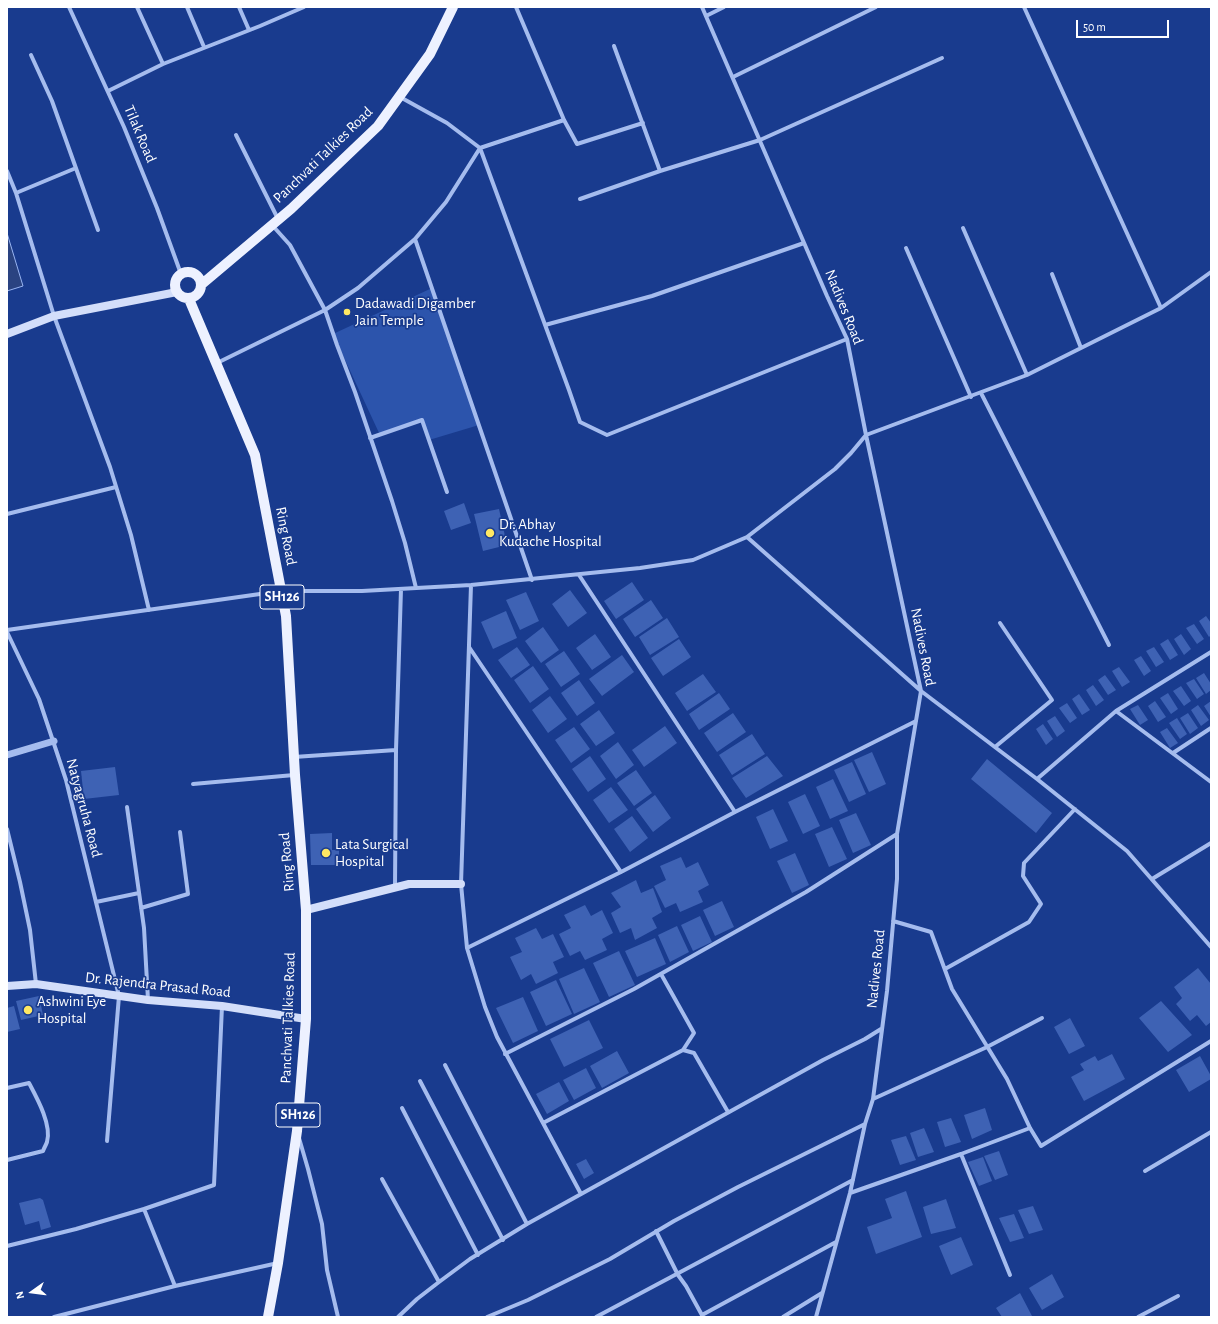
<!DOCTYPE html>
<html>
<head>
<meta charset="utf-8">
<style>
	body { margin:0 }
	#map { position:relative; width:1218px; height:1324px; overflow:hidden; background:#193b8e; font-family:"Alegreya Sans",sans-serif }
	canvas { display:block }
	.frame { position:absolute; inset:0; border:8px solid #fff; pointer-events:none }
	.north { position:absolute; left:12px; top:1272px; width:40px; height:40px; -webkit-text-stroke:3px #193b8e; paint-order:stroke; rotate:256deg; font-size:11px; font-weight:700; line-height:16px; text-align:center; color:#fff }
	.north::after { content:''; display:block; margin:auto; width:14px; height:18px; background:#fff; clip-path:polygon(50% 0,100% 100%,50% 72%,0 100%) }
	.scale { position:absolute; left:1076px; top:20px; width:93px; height:18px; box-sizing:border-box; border:2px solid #fff; border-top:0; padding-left:5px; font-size:12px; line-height:14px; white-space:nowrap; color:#fff; -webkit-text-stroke:3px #193b8e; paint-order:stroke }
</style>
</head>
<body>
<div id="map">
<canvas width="1218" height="1324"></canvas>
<div class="frame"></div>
<div class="north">N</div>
<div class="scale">50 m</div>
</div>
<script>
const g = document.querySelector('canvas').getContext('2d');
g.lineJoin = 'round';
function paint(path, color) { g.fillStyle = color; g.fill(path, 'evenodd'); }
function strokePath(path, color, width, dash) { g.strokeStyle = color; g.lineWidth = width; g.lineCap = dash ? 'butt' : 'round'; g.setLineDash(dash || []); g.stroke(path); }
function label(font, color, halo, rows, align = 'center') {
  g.font = font + ' "Alegreya Sans",sans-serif'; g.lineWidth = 3.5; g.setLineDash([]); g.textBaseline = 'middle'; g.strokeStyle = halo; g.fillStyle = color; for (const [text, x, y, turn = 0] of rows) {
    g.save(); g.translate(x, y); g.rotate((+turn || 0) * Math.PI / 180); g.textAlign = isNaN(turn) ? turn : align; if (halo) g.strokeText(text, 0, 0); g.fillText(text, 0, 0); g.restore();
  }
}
paint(new Path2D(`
	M432 288 479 425 429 440 422 420 380 435 333 334Z`), '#2c54ac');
const water = new Path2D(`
	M7 233 23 286 7 291Z`);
paint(water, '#2a4381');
strokePath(water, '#98b4f1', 1);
paint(new Path2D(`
	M464 503 471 523 451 530 444 511Z
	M499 509 507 545 483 551 474 514Z
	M632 582 644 600 616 619 604 601Z
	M570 590 587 613 568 627 552 604Z
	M526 592 539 621 520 630 506 600Z
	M651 600 663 618 635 637 623 619Z
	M506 611 517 638 493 649 481 622Z
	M1206 616 1211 623V635L1209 637 1199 621Z
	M667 618 679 637 650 655 639 637Z
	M1194 624 1204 639 1197 644 1186 628Z
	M543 627 559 650 541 663 525 641Z
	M595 634 611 657 592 670 576 648Z
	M1181 634 1191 649 1184 655 1174 639Z
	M679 639 691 657 663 676 651 658Z
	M1168 639 1178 655 1170 660 1160 644Z
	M517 647 530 665 511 678 498 660Z
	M1154 647 1164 662 1156 667 1146 651Z
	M564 651 580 674 561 687 545 664Z
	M622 655 634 672 602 696 589 679Z
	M1141 656 1151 671 1144 676 1134 660Z
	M533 666 549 689 530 703 514 680Z
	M1119 667 1130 682 1122 687 1112 671Z
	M1204 673 1211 684V690L1206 694 1196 678Z
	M703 674 716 692 687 711 675 693Z
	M1105 675 1116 690 1108 695 1098 680Z
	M1194 679 1204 694 1197 699 1186 683Z
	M579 680 595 703 577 716 561 693Z
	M1093 685 1104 700 1096 706 1086 690Z
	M1181 686 1191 701 1184 706 1173 691Z
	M719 693 730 709 699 730 689 714Z
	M1168 693 1178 709 1171 714 1160 698Z
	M1079 694 1090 710 1082 715 1072 699Z
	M550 696 567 719 548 733 532 710Z
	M1155 701 1166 717 1158 722 1148 706Z
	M1211 701V717L1204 706Z
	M1067 703 1077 718 1070 723 1059 708Z
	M1138 705 1148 720 1140 725 1130 709Z
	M1198 705 1209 720 1201 726 1191 710Z
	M599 710 615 733 596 746 580 724Z
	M733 713 746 732 717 752 704 733Z
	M1188 713 1198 728 1190 734 1180 718Z
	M1055 716 1065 731 1057 737 1047 721Z
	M1177 718 1187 734 1180 739 1169 723Z
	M1043 724 1053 739 1046 745 1036 729Z
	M665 726 677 743 644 767 632 750Z
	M574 727 590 749 571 763 555 740Z
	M1167 728 1178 743 1170 748 1160 732Z
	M752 734 765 754 732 775 719 755Z
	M618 742 634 765 616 779 600 756Z
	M872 752 886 784 869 792 854 760Z
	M590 756 606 779 588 792 572 769Z
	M767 756 783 776 746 798 732 778Z
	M987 759 1052 813 1036 833 971 779Z
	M852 762 866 794 849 802 834 770Z
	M115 767 119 795 84 799 81 771Z
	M636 770 652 793 634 806 617 783Z
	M833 779 848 811 830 819 816 787Z
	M611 787 628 810 609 823 593 800Z
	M805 794 820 826 803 834 788 802Z
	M655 795 671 818 653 832 636 809Z
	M773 809 788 841 770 849 756 817Z
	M856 813 871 845 853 853 839 820Z
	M632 816 648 838 630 852 614 829Z
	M832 827 847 859 829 867 815 834Z
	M332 833V850H339V865H311L310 834Z
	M795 853 809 885 792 893 777 861Z
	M681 857 686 868 698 862 709 885 698 891 703 902 680 912 676 903 665 908 654 886 666 880 660 866Z
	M636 880 641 893 653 888 662 912 652 918 657 928 635 940 631 928 620 933 611 913 621 907 611 893Z
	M722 901 734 927 715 936 703 910Z
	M585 905 591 916 602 910 613 933 602 939 607 950 585 960 580 951 570 956 559 934 571 928 564 915Z
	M700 916 712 942 693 951 681 925Z
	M677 926 689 952 670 962 658 935Z
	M536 928 542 939 553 934 564 957 553 962 558 973 536 984 531 974 521 980 510 957 522 952 515 938Z
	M655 938 666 964 637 977 625 951Z
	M619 951 635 985 609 997 593 963Z
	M584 968 600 1002 574 1014 559 979Z
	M1198 968 1211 984V1022L1206 1026 1197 1015 1190 1021 1176 1004 1182 998 1174 987Z
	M556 980 572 1014 546 1026 530 992Z
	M39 996 43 1015 21 1020 16 1001Z
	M523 997 538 1031 513 1043 496 1008Z
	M1161 1001 1192 1035 1168 1052 1139 1018Z
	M14 1006 20 1029 7 1032V1008Z
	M1070 1018 1085 1046 1069 1054 1054 1027Z
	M589 1020 603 1048 564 1067 550 1039Z
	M617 1051 629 1073 602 1088 590 1066Z
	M1112 1054 1125 1079 1084 1101 1071 1077 1084 1070 1080 1064 1095 1056 1098 1061Z
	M1200 1056 1211 1076V1079L1189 1092 1176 1070Z
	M586 1068 596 1088 574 1100 563 1080Z
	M559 1082 569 1101 547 1114 536 1094Z
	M985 1108 992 1130 972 1139 964 1115Z
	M951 1118 961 1142 945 1147 937 1122Z
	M924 1128 934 1152 918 1157 910 1133Z
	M906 1136 916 1160 900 1165 891 1140Z
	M999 1151 1008 1175 995 1180 984 1156Z
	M983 1157 992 1181 979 1186 968 1162Z
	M586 1159 594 1173 584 1179 576 1164Z
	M906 1191 922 1237 876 1254 867 1227 892 1218 885 1199Z
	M40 1198 43 1200 51 1227 41 1230 39 1221 25 1225 19 1203Z
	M946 1199 956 1228 931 1234 923 1207Z
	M1033 1206 1043 1230 1029 1234 1018 1210Z
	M1014 1214 1024 1238 1010 1242 999 1218Z
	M961 1237 973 1265 951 1275 939 1246Z
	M1052 1274 1064 1297 1042 1310 1029 1288Z
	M1020 1293 1032 1316 1030 1317H1002L996 1308Z`), '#3e62b4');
strokePath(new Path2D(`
	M69 7 124 127 157 208 181 274
	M137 7 163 64
	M187 7 204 47
	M239 7 249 30
	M516 7 564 120 577 144 643 123
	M702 7 827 296 847 339 866 435 921 691 897 834V879L887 991 873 1099 865 1124 850 1193 816 1317
	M706 16 724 7
	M614 46 660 171
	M31 55 52 101 98 230
	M733 77 876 7
	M108 91 163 64 260 26 304 7
	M400 97 447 123 480 148 569 390 580 422 607 435 847 339
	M236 135 278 219
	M7 171 16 193 54 316 110 467 131 535 149 610
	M16 193 76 168
	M580 199 660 171 760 140 942 58
	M272 225 290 245 325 310 337 345 355 392 392 501 405 543 416 588
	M963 228 1027 375
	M415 239 532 580
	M906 248 971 397
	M1052 274 1081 348
	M1161 308 1211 272
	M545 325 652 296 804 243
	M217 363 325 310 358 288 415 239 446 202 480 148 564 120
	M981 393 1109 645
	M370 438 422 420 447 492
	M7 514 116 487
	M747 537 921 691 1037 779 1127 851 1211 947
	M579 575 735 812
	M471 585 461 884 467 948 485 1007 497 1037 581 1194
	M7 630 281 591H362L471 585 640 568 693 560 747 537 835 469 851 453 866 435 1027 375 1161 308 1024 7
	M7 632 39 699 66 780 119 996 107 1141
	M469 647 621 872
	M1116 711 1211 782
	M995 747 1052 700 1000 623
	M1173 753 1211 728
	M294 757 396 750
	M1037 779 1116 711 1211 652
	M193 784 294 775
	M127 807 144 928 148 1000
	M7 829 20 882 30 930 36 984
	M1152 879 1211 843
	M395 887 396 750 401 589
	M96 902 139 893
	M141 908 188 894 180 832
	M893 921 931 932 952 989 1007 1079 1030 1128 1041 1146 1211 1041
	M467 948 621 872 735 812 916 721
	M945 969 1029 922 1041 904 1023 876 1024 863 1075 809
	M661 974 694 1033 683 1050
	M505 1054 634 989 806 892 897 834
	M445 1065 527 1224
	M420 1081 503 1240
	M7 1088 29 1083C37 1098 52 1125 47 1142 46 1145 44 1148 43 1151L7 1160
	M873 1099 987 1047 1042 1018
	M402 1108 478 1255
	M543 1123 683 1050 694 1053 728 1112
	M299 1138 308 1169 322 1224 327 1270 338 1317
	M1145 1171 1211 1132
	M382 1179 439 1282
	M850 1193 961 1154
	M144 1209 214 1185 222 1006
	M656 1231 678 1275 686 1286 703 1317
	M7 1246 76 1229 144 1209 175 1286
	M1010 1275 961 1154 1030 1128
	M702 1315 836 1242
	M54 1317 175 1286 278 1263
	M398 1317 417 1299 439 1282 470 1259 527 1224 823 1060 865 1039 881 1029
	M487 1317 528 1300 610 1259 674 1221 738 1187 865 1124
	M596 1317 853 1180
	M783 1317 822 1293
	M1138 1317 1178 1296`), '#a5bcee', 4);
strokePath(new Path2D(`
	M7 755 54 741`), '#a5bcee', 7);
strokePath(new Path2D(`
	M7 334 54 316 177 292
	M306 910 409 884H461
	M7 986 36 984 148 1000 222 1006 306 1019`), '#d3defa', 8);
strokePath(new Path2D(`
	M175 285a13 13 0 1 1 26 0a13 13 0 1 1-26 0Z
	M202 284 291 209 378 126 430 54 453 7
	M189 299 255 455 286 616 295 775 306 910V1019L297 1131 278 1263 268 1317`), '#edf1ff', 10);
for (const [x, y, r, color] of [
	[347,312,4,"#ffe863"],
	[490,533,5,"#ffe863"],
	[326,853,5,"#ffe863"],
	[28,1010,5,"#ffe863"]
]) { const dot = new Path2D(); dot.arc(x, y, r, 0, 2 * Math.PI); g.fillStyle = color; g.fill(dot); strokePath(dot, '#193b8e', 1.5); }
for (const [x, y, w] of [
	[282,597,44],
	[298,1115,44]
]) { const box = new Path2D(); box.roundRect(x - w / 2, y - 12, w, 24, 3); g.fillStyle = '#193b8e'; g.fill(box); strokePath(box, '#fff', 1); }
label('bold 14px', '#fff', null, [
	["SH126",282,597],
	["SH126",298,1115]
]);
label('15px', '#fff', '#193b8e', [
	["Tilak Road",140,134,67],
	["Panchvati Talkies Road",323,155,-44],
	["Nadives Road",844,307,68],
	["Ring Road",286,536,79],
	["Nadives Road",923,647,79],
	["Natyagruha Road",84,808,75],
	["Ring Road",287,862,-95],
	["Nadives Road",876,969,-84],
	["Dr. Rajendra Prasad Road",158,985,6],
	["Panchvati Talkies Road",288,1018,-88]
]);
label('15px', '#fff', '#193b8e', [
	["Dadawadi Digamber",355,303],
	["Jain Temple",355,320],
	["Dr. Abhay",499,524],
	["Kudache Hospital",499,541],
	["Lata Surgical",335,844],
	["Hospital",335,861],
	["Ashwini Eye",37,1001],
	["Hospital",37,1018]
], 'left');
</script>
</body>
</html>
